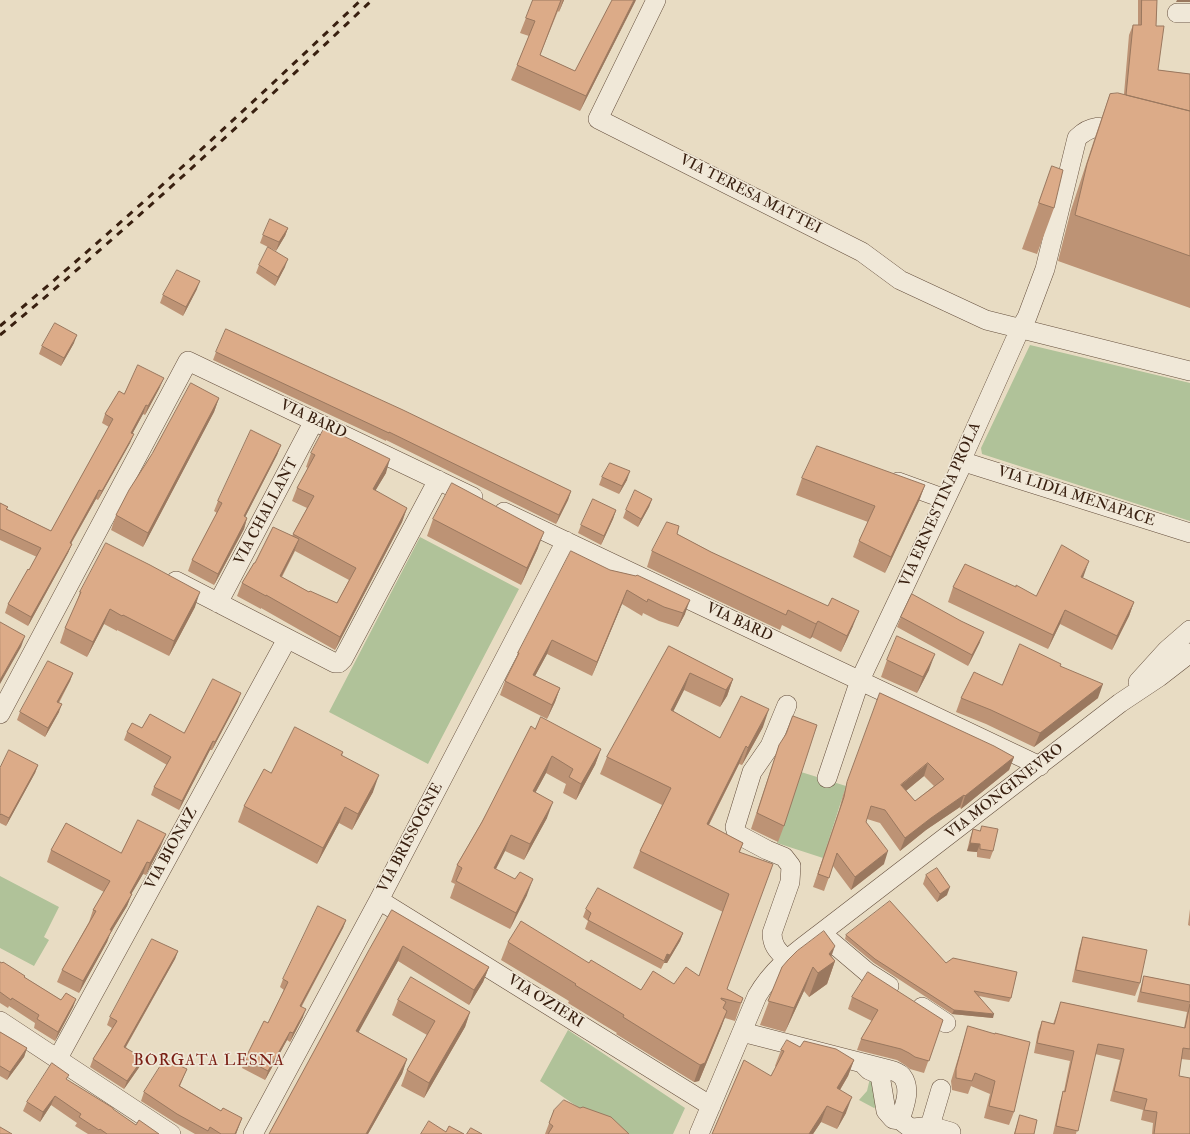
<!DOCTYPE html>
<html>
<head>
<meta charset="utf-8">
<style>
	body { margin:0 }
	canvas { display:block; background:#e8dcc3 }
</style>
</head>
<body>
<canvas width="1190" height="1134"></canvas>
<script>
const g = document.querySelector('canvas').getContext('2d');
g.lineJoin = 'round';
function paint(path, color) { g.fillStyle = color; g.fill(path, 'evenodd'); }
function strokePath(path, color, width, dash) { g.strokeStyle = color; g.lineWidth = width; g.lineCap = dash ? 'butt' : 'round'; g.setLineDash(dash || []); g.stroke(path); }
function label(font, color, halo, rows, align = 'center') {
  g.font = font + ' "IM FELL Double Pica",serif'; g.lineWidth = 3.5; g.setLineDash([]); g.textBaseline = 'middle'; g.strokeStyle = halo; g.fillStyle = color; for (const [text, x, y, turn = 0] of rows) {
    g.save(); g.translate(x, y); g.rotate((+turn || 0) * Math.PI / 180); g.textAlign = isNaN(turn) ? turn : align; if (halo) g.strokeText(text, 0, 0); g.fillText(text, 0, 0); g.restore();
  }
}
paint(new Path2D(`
	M1030 345 1190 383V521L982 454 981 448Z
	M420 537 519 589 428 764 329 712Z
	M801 772 846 786 823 858 777 843Z
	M0 876 59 907 44 937 49 940 34 966 0 948Z
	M568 1030 685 1108 673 1134H617L540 1081Z
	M871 1074 882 1102 874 1108 859 1100 867 1091Z`), '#b0c299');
const minor = new Path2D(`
	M656 0 598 119 862 252 900 280 986 320 1190 371
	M1177 13H1190
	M961 461 1190 533
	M898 482 945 499
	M504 512 1040 766
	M176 581 335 663H339L343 659 438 480
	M218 603 314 421
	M1138 682 1167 650 1190 630
	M0 714 188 361 473 497
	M827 778 860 680 960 469 961 461 1020 329 1027 317 1045 269 1077 138C1093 123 1103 127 1122 131
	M379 900 711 1106
	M821 933 867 972 889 986
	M787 960C778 951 772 946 772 933L790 882 791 866 784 857 767 850 737 834 735 827 752 772 770 746 787 705
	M922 1007 946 1023
	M0 1021 171 1134
	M742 1032 890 1070C894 1071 899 1073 902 1076 912 1089 904 1107 900 1120
	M58 1058 287 639
	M864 1065 869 1070 880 1075 886 1111 893 1119 900 1120 909 1127 914 1128 930 1126 941 1089
	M930 1126 951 1132
	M253 1134 379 900 566 541
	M699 1134 757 996C774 967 795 953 821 933L1120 703 1159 677 1190 653`);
strokePath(minor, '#654f3d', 20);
strokePath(minor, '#f0e8d8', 19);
strokePath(new Path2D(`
	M0 326C125 222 243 112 361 0
	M0 335C128 229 251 115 372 0`), '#392010', 3, [7, 7]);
paint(new Path2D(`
	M533 0H564L559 12 558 11 540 55 575 71 636 0 580 111 511 80 529 36 520 33Z
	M1138 0H1157L1156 26 1158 70 1190 74V308L1058 261 1071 210 1094 140 1110 94H1124L1129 35 1133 25H1138Z
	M1052 166 1054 208 1037 254 1022 249Z
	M288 228 285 236 276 251 260 243 263 235Z
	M259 265 285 267 275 286 256 273Z
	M197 289 183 316 160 303 163 295Z
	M74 343 61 366 39 354 42 346Z
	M216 352 571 491 568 500 556 524 386 440V441L213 360Z
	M160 387 145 415 143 414 132 434 130 443 98 500 96 499 71 544H72L68 553 28 626 5 613 8 604 37 557 0 540V503L8 507 7 509 51 531 109 427 102 423 105 414 124 394Z
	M219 398 214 412 143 547 111 530 116 515Z
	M281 445 277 455 245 517 247 518 244 529 214 585 188 571 192 560 217 513 214 511 218 501Z
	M311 453 386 473 375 491 407 508 402 522 335 650 261 608V609L237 596 242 583 255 563 292 536 307 508 292 501 297 488 308 468 306 467ZM295 551 349 580 337 603 309 592 282 577Z
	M602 477 627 480 619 494 599 485Z
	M802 478 925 485 919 501 885 573 853 557 859 541 868 522 796 495Z
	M652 499 649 507 638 527 623 518 626 510Z
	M616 510 613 519 601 545 578 533 581 525Z
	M433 519 538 548 521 585 427 536Z
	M677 534 853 626 841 652 812 637 810 639 782 625 780 630 647 567 652 551Z
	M610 570 636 576 685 614 678 627 659 621 643 613 642 616 622 604 592 676 547 654 535 676 560 688 555 702 547 719 500 695 505 681 514 664 518 653Z
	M1084 575 1083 578 1134 602 1129 616 1112 650 1060 624 1048 649 948 602 953 587 1036 596Z
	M80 592 195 607 169 656 117 630V631L104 624 87 657 60 643 65 628 75 607Z
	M901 617 961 621 980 642 968 666 897 627Z
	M669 646 733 679 727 696 720 707 684 690 673 711 720 738 763 727 742 765 739 764 709 825 743 843 740 852 727 989 743 998 735 1021 725 1018 699 1081 694 1082 616 1034 617 1033 568 1003 569 1001 501 960 508 942 589 963 641 990 674 984 699 976 723 912 633 868 640 851 662 805 600 774 607 757Z
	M887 660 929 670 917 693 881 677Z
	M1061 667 1098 698 1034 747 986 724 956 712 961 698Z
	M73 673 70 681 59 703V712L45 737 17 720 20 712Z
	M880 693 1014 757 1009 770 961 809 960 807 926 830 900 851 880 823 867 819 866 822 884 864 851 890 833 866 824 891 813 887 839 810 843 795ZM924 776 934 786 915 801 906 791Z
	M238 701 212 750H210L179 810 151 795 154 787 167 765 124 740 127 732 142 728 184 733Z
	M535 729 601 749 595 765 576 800 563 793 566 784 546 773 535 793 547 818 524 860 505 851 496 869 527 895 510 929 450 898 455 884 451 882 457 865Z
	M779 745 784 826 778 842 751 829Z
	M343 752 342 756 373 792 352 830 339 823 317 864 238 822 244 806 271 773Z
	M38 765 35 773 6 826 0 823V768Z
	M973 829 993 851 990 859 977 857V852L967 851 970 838Z
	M161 846 146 875 143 874 131 894 127 906 110 934 107 942 79 993 57 982 62 970 89 922 93 910 104 892 47 862 51 850 121 853Z
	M926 875 947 895 937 902 923 884Z
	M586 909 683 933 680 941 667 963H664L661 969 585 929 588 921 583 917Z
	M1190 909V926L1188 925Z
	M392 910 489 967 483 982 469 1005 398 961 358 1032 407 1059 402 1074 368 1134H269Z
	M346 920 343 928 302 1006 303 1017 290 1042 287 1040 265 1080 242 1068 245 1059 268 1023 284 990 280 987 283 979Z
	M846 935 946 963 1011 998 1009 1002 979 996 993 1018 952 1014 874 963 845 939Z
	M1083 937 1140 983 1135 996 1072 982 1079 949Z
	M178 951 175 959 126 1047 140 1066 124 1089 90 1067 93 1059 112 1028 107 1025 110 1017Z
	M832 957 835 961 827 984 809 997 804 991 785 1032 760 1025 782 967Z
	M0 962 61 1000 76 999 73 1007 55 1041 34 1028 35 1023 9 1006 8 1008 0 1003Z
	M1144 976 1190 985V1060L1181 1059 1179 1076 1190 1134H1152L1153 1123 1141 1120 1143 1110 1110 1101 1120 1060 1095 1054 1076 1134H1053L1060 1102 1064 1091 1070 1061 1034 1053 1038 1032 1042 1021 1053 1024 1061 1002 1184 1028 1187 1012 1137 1002 1141 986Z
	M852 997 943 1020 924 1073 910 1069 905 1065 897 1060 857 1050 861 1039 872 1021 848 1009Z
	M398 1000 470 1012 465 1027 424 1098 401 1086 407 1070 427 1035 392 1015Z
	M968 1026 1014 1112 1009 1125 984 1118 990 1094 971 1086 968 1094 952 1090 951 1081 964 1039Z
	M0 1032 27 1048 24 1057 7 1080 0 1076Z
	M800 1047 854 1060 848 1076 840 1090 846 1113 837 1129 821 1122 813 1134H712L771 1076 776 1067 775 1066 781 1050Z
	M187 1069 180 1086 221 1111 242 1118 236 1134H195L174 1122 141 1101 144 1092Z
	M67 1080 136 1125 159 1134H88L75 1126 77 1123 51 1105 40 1122 23 1111 27 1102Z
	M554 1110 629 1134H545Z
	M1020 1115 1034 1134H1014Z`), '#bd9375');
paint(new Path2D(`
	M563 0H564L559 12Z
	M634 0H636L580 111 586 96Z
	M1177 0H1190V2H1176Z
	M288 228 285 236 276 251 279 242Z
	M288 259 285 267 275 286 278 277Z
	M200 281 197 289 183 316 186 307Z
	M77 335 74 343 61 366 64 358Z
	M164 378 160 387 145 415 148 406Z
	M219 398 214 412 143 547 148 533Z
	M146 405 143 414 128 442 131 433Z
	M134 434 130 443 98 500 102 491Z
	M281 445 277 455 240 527 244 516Z
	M390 459 386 473 368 503 373 489Z
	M630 471 627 480 619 494 622 486Z
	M925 485 919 501 885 573 891 557Z
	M99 490 96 499 66 552 70 543Z
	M571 491 568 500 556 524 559 515Z
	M652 499 649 507 638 527 641 519Z
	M407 508 402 522 335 650 340 637Z
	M616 510 613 519 601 545 604 536Z
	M247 518 244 529 214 585 218 574Z
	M544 532 538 548 521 585 527 568Z
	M299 539 294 552 275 589 280 576Z
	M72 544 68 553 28 626 31 617Z
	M1089 561 1084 575 1076 591 1081 577Z
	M627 590 622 604 592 676 597 662Z
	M200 592 195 607 169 656 174 641Z
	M690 600 685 614 678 627 683 613Z
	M1134 602 1129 616 1112 650 1117 636Z
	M110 609 104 624 87 657 93 642Z
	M1065 610 1060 624 1048 649 1053 635Z
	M859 611 853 626 841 652 847 636Z
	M818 621 812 637 810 639 816 624Z
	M984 632 980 642 968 666 972 655Z
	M25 636 21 647 0 684V680Z
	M552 640 547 654 528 689 533 675Z
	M935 654 929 670 917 693 923 677Z
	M73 673 70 681 54 710 57 702Z
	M690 673 684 690 665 728 671 710Z
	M733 679 727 696 720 707 726 690Z
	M1103 684 1098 698 1034 747 1040 733Z
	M560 688 555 702 547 719 552 705Z
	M241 693 238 701 212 750 215 742Z
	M62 704 59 712 45 737 48 728Z
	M769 709 763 727 742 765 748 748Z
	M213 741 210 750 179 810 182 801Z
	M746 746 739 764 700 842 707 824Z
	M601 749 595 765 576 800 581 784Z
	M552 756 546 773 527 808 533 791Z
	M1014 757 1009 770 961 809 965 796Z
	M928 763 924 776 897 798 901 785Z
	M38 765 35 773 6 826 9 818Z
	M379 775 373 792 352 830 358 814Z
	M964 795 960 807 926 830 900 851 905 838 931 818Z
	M553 802 547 818 524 860 530 844Z
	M345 807 339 823 317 864 323 848Z
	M166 834 161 846 146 875 150 863Z
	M511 835 505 851 488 884 494 868Z
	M970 843 980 844 977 852 967 851Z
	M888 851 884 864 851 890 855 877Z
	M147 862 143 874 125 905 130 893Z
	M533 879 527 895 510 929 516 913Z
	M950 887 947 895 937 902 940 894Z
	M132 894 127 906 110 934 107 942 79 993 83 981 110 930Z
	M346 920 343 928 297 1014 300 1006Z
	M683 933 680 941 667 963H664L667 954Z
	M403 946 398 961 351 1046 356 1031Z
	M835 946 828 966 835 961 827 984 809 997 818 973 829 954Z
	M178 951 175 959 121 1055 124 1047Z
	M489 967 483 982 469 1005 474 990Z
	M813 967 804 991 785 1032 794 1008Z
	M76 999 73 1007 55 1041 58 1032Z
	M306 1009 303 1017 290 1042 293 1033Z
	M954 1010 994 1014 993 1018 952 1014Z
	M727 1011 721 1028 699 1081 694 1082 700 1065Z
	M470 1012 465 1027 424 1098 429 1083Z
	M290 1032 287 1040 265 1080 268 1071Z
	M27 1048 24 1057 7 1080 10 1072Z
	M143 1058 140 1066 124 1089 127 1081Z
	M407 1059 402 1074 368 1134H366Z
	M854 1060 848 1076 831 1105 837 1088Z
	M55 1096 51 1105 40 1122 43 1112Z
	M852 1097 846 1113 837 1129 843 1113Z
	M827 1106 821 1122 813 1134H809Z
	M242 1118 236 1134H235Z`), '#9a785f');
const building = new Path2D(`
	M533 0H561L540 55 575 71 612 0H634L586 96 517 65 535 21 526 18Z
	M1142 0H1157L1156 26H1164L1158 70 1190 74V111L1126 95 1133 25H1141Z
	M1118 93 1190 111V256L1075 215 1087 164 1110 94Z
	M1052 166 1063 170 1054 208 1039 203Z
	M270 219 288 228 279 242 263 235Z
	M268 247 288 259 278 277 259 265Z
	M177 270 200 281 186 307 163 295Z
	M55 323 77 335 64 358 42 346Z
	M226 329 403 410 571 491 559 515 389 432V433L216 352Z
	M138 365 164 378 148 406 146 405 131 433 134 434 102 491 99 490 70 543 72 544 31 617 8 604 28 569 29 570 41 548 0 529V503L8 507 6 509 51 531 113 419 105 414 119 391 124 394Z
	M191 383 219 398 148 533 116 515 129 490 152 454Z
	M325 427 390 459 373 489 407 508 340 637 266 595V596L242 583 254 563H255L273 527 299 539 280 576 309 592 310 591 337 603 356 568 293 534 314 496 297 488 315 455 311 453Z
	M251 430 281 445 244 516 247 518 218 574 192 560 222 503 218 501Z
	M817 446 925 485 891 557 859 541 875 506 802 478Z
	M610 463 630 471 622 486 602 477Z
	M452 483 544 532 527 568 433 519Z
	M635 490 652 499 641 519 626 510Z
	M593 499 616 510 604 536 581 525Z
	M667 522 679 526 677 534 711 552 828 606 832 598 859 611 847 636 818 621 816 624 788 610 786 615 652 551Z
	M106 543 150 565 200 592 174 641 123 615 122 616 110 609 93 642 65 628 81 592H80Z
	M1062 545 1089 561 1081 577 1134 602 1117 636 1065 610 1053 635 953 587 965 564 1016 587V585L1036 596Z
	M571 551 610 570 636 576 637 575 690 600 683 613 664 607 648 599 647 602 627 590 597 662 552 640 533 675 560 688 552 705 505 681 519 653H518Z
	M912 594 961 621 984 632 972 655 901 617Z
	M0 622 25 636 0 680Z
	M897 636 935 654 923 677 887 660Z
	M1020 644 1061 664 1060 666 1103 684 1040 733 991 710 961 698 974 672 1002 685Z
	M669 646 733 679 726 690 690 673 671 710 720 738 741 696 769 709 748 748 746 746 707 824 743 843 739 852 773 864 727 989 743 998 741 1003 721 998V999L726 1002 723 1008 727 1011 705 1063 700 1065 623 1017 624 1015 575 985 576 984 508 942 521 921 589 963 591 960 641 990 653 971 674 984 686 967 699 976 729 894 640 851 671 788 607 757Z
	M48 661 73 673 57 702 62 704 48 728 20 712Z
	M213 679 241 693 215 742 213 741 182 801 154 787 171 757 127 732 132 723 142 728 150 714 184 733Z
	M880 693 994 746 1014 757 965 796 964 795 931 818 905 838 885 810 871 806 866 822 888 851 855 877 837 853 829 878 818 874 844 797 847 782ZM928 763 944 779 915 801 901 785Z
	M793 716 817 725 784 826 757 813 779 745 786 734Z
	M541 717 601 749 581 784 569 777 573 769 552 756 533 791 553 802 530 844 511 835 494 868 515 879 520 872 533 879 516 913 456 881 462 868 457 865 482 822 531 726 535 729Z
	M295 727 343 752 341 755 379 775 358 814 345 807 323 848 244 806 264 769 271 773Z
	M9 750 38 765 9 818 1 814 0 815V768Z
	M138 820 166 834 150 863 147 862 130 893 132 894 110 930H112L83 981 62 970 96 911 93 910 110 881 51 850 66 823 121 853Z
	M982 826 998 829 993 851 980 849V844L970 843 973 829 980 831Z
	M937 868 950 887 940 894 926 875Z
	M598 888 683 933 670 955 667 954 664 961 588 920 591 913 586 909Z
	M890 901 946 963 953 958 1017 972 1011 998 974 991 994 1014 954 1010 875 959 846 935Z
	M318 906 346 920 300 1006 306 1009 293 1033 290 1032 268 1071 245 1059 264 1021 268 1023 288 982 283 979Z
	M392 910 489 967 474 990 403 946 356 1031 407 1059 366 1134H269L369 950Z
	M824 931 835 946 829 954 835 961 818 973 813 967 794 1008 768 1001 782 967 788 960 797 951Z
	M1083 937 1147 950 1140 983 1076 970Z
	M152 939 178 951 124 1047 143 1058 127 1081 93 1059 117 1021 110 1017Z
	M0 962 2 963 3 962 25 976 24 977 61 1000 66 993 76 999 58 1032 37 1019 39 1015 12 998 11 1000 0 992Z
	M868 972 943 1020 929 1061 915 1057 909 1053 901 1049 861 1039 878 1010 852 997Z
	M1144 976 1190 985V1002L1141 992Z
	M411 977 470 1012 429 1083 407 1070 435 1021 398 1000Z
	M1061 1002 1185 1028 1190 1004V1049L1183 1048 1179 1076 1190 1078V1134H1154L1157 1112 1144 1110 1147 1099 1114 1091 1124 1049 1098 1044 1078 1131 1056 1126 1063 1091 1065 1092 1074 1051 1037 1043 1042 1021 1054 1024Z
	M968 1026 995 1034V1033L1030 1042 1014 1112 989 1106 995 1081 975 1073 972 1081 956 1078V1069Z
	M0 1032 27 1048 10 1072 0 1066Z
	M787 1040 800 1047 804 1041 836 1049 854 1060 837 1088 852 1097 843 1113 827 1106 809 1134H712L744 1060 771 1076 784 1051 781 1050Z
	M165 1059 187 1069 179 1086 221 1111 223 1108 242 1118 235 1134H221L210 1127 208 1131 177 1114 144 1092Z
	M52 1063 69 1075 66 1079 113 1108V1109L136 1125 139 1120 159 1134H107L100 1129 99 1130 79 1117 81 1114 55 1096 43 1112 27 1102Z
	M564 1100 580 1108 583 1107 611 1117 629 1134H548L553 1126 549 1123 554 1110Z
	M1020 1115 1037 1120 1034 1134H1015Z
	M429 1121 446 1132 449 1126 464 1134H421Z
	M0 1127 12 1134H0Z
	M471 1128 482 1134H467Z`);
paint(building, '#dcab88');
strokePath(building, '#9a785f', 1);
label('15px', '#392010', '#f0e8d8', [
	["VIA TERESA MATTEI",750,195,27],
	["VIA BARD",313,420,25],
	["VIA LIDIA MENAPACE",1076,497,18],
	["VIA ERNESTINA PROLA",941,505,-66],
	["VIA CHALLANT",267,512,-62],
	["VIA BARD",739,623,25],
	["VIA MONGINEVRO",1005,792,-38],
	["VIA BRISSOGNE",411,838,-62],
	["VIA BIONAZ",172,849,-61],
	["VIA OZIERI",545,1002,32]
]);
g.letterSpacing = '1px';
label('16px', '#7a1f14', '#f0e8d8', [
	["BORGATA LESNA",209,1062]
]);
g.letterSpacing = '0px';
</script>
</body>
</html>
